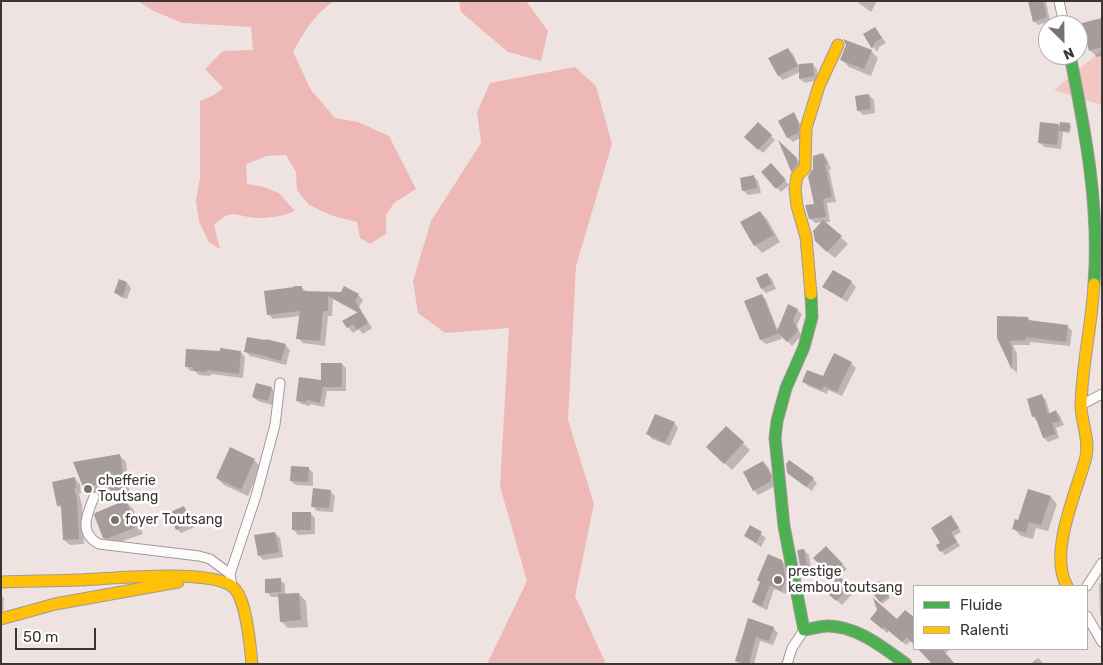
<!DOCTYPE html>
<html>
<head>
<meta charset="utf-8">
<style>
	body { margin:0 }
	#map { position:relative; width:1103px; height:665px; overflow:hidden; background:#efe3e2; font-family:Rubik,sans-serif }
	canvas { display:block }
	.frame { position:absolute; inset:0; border:2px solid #3d3434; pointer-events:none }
	.legend { position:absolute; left:913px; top:585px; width:175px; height:65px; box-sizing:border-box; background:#fff; border:1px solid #b1aeae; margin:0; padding:6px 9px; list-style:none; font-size:15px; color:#3d3434 }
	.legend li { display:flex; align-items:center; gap:10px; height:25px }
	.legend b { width:25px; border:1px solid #b1aeae }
	.north { position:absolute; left:1038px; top:15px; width:50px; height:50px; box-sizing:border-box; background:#fff; border:1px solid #b1aeae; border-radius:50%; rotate:157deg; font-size:14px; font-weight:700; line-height:20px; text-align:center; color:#3d3434 }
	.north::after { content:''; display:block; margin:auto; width:18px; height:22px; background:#7b7171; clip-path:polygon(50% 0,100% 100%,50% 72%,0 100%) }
	.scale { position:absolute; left:15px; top:628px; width:81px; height:22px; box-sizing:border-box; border:2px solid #3d3434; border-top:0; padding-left:6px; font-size:15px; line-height:18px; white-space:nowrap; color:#3d3434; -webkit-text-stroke:4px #fff; paint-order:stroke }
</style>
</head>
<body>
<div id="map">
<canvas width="1103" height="665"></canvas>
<div class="frame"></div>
<ul class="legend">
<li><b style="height:6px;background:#4caf50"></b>Fluide</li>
<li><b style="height:6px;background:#ffc107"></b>Ralenti</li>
</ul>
<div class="north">N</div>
<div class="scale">50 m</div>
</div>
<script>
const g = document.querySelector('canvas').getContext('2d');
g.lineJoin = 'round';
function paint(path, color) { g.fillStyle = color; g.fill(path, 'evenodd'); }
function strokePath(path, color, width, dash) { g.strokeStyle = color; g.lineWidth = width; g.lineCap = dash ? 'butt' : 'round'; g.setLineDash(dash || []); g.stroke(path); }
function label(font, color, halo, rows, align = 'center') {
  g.font = font + ' Rubik,sans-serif'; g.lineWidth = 5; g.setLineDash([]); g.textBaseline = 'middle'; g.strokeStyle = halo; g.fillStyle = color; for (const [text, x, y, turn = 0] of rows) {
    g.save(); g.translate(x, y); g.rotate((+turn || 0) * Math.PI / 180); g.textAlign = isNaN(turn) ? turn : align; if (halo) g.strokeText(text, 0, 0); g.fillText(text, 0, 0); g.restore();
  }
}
paint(new Path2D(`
	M1102 50V105L1054 90Z`), '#f1c6c4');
paint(new Path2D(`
	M137 1H335C316 11 303 34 293 52L311 90 335 118 358 122 389 136 416 189 394 203 386 215V234L370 244 360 238 357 222 330 215 309 205 297 190 296 172 286 155 267 156 246 164 247 184 264 187 279 193 295 211C282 216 272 218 259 218 237 218 233 206 214 225L220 249 209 242 199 222 196 201 200 178V101L214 95 223 88 205 69 223 51 253 50 251 27 183 23 156 12Z
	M459 1H526L548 31 541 61 508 52 461 12Z
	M575 67 596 86 612 144 576 266 568 420 594 504 575 596 606 664H487L527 581 500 486 509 328 445 333 418 313 413 281 431 221 481 143 477 112 490 83Z`), '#edb8b5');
paint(new Path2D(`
	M856 1H877L871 12Z
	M1029 1H1046L1050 21 1038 25 1034 21Z
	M1102 19V56L1097 57 1090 50Z
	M875 28 886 43 879 47 877 52 865 35Z
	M788 49 793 54 798 65H813L817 69 818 80 805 83 800 79V72L783 80 779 76 770 58Z
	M871 51 878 58 871 76 849 67 842 60Z
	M869 95 874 100 875 113 863 115 858 110Z
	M793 114 803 128 802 137 793 142 788 138 779 122Z
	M758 124 775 140 763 153 746 137Z
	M1069 124 1071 126 1070 133 1063 132 1061 149 1044 147 1039 142 1059 125 1061 127Z
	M781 145 801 163 795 176 791 171Z
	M823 154 827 159 831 169 829 170 836 202 827 203 830 222H824L848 244 835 258 823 248 822 222 815 223 810 219 816 205Z
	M771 165 789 185 781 192 763 172Z
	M754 177 758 181 761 193 748 195 743 190Z
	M760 212 767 219 780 242 762 253 755 245 742 222Z
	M833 272 851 282 856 287 847 302 829 291 824 287Z
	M767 274 772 279 776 289 766 293 762 289 757 278Z
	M119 281 127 283 131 288 127 299 120 297 115 292Z
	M301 287 307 292 358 295 363 300 359 307 372 328 363 334 359 329 353 333 344 322 358 313 333 299 332 316H328L325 346 303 343 298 338 300 316 273 319 268 314Z
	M762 295 766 300 778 331 797 310 802 314 797 325 801 336 792 346 779 332 782 339 766 344 761 340Z
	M1028 318 1032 322 1067 326 1072 331 1070 346 1030 342V345H1013L1017 354V373L1013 369 998 337Z
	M285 345 290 350 286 365 250 356 245 351Z
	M241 352 245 357 243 378 211 374V376L199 375 195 371H190L186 366Z
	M835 355 851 363 856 368 842 396 828 390 827 394 808 386 804 382 823 378Z
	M342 364 346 368V391H327L324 407 310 404V406L301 404 297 400Z
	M271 388 276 393 272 405 258 401 253 397Z
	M1042 396 1046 400 1050 414 1056 412 1060 416 1064 425 1056 428 1059 438 1048 442 1044 438 1037 421 1033 416Z
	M674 423 678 428 670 446 652 439 648 434Z
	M743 443 750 450 732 470 715 454Z
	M120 456 126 462 130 495 117 496 111 489 90 493 84 486Z
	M254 460 261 467 248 496 224 485 217 478Z
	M763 462 768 467 775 480V486L758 495 754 490Z
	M309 469 313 473V486L296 485 291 481Z
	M788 473 813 479 817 483 812 491Z
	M75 479 80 484 81 493 79 494 82 505 84 544 70 545 64 540 62 509 58 505Z
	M330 491 335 496 333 512 317 511 313 506Z
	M1051 497 1057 504 1048 531 1036 528 1033 539 1021 536 1014 529 1019 522Z
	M126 502 133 509 143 534 111 545 104 537Z
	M184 508 188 512 195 527 181 533 177 529Z
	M310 513 315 518V534L298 535 294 530Z
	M954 521 961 532 954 536 960 546 945 555 937 545 942 543Z
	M751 527 766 538 761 547 746 536Z
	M275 533 280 538 283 557 263 560 259 555Z
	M826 548 847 569 838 577 854 592 842 605 827 591 837 581 815 558Z
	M804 550 809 555 812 574 807 575 802 570Z
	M782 561 786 566 790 585 786 594 774 589 767 610 758 606 753 602 761 583 758 580Z
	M280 580 285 584V595L299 594 306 601 308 627 288 628 281 621 280 597H271L267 592Z
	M1099 583 1102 584V617L1100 615Z
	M882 584 890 598 882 604 872 593Z
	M1 595 4 598 3 615H1Z
	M905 612 914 620V643L912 640 906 645 889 630 887 633 876 623 897 621Z
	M749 620 773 628 778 633 773 645 760 641 754 664H739L736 661Z
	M920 649H947L949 651 932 661Z
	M1038 658 1044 664H1030Z`), '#0003');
paint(new Path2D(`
	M1028 1H1043L1047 17 1033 22Z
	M1102 18V47L1089 51 1082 23Z
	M875 27 882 38 875 42 872 49 863 34Z
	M843 39 872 50 864 69 840 60 846 45Z
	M788 48 798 66 778 76 768 58Z
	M813 63 814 76 799 79V64Z
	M869 94 871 109 857 111 855 96Z
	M794 112 799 123 798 133 787 138 778 121Z
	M758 122 772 135 758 150 744 137Z
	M1040 122 1059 124 1057 145 1038 143Z
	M1060 122 1070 123 1069 131H1059Z
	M778 140 797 158V165L791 171Z
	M823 153 827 164 825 165 832 197 823 199 826 217 809 219 805 205 814 204 808 176 813 169V156Z
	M771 163 786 180 776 189 761 172Z
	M754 175 757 188 742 191 740 178Z
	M760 211 774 235 754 246 740 222Z
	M823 220 842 236 827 252 815 241 813 231Z
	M833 270 852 281 842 298 822 287Z
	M767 273 772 284 761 289 756 278Z
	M119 279 127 282 123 296 114 293Z
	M294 286H302V291L341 292 344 286 359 294 355 301 368 323 357 330 354 324 347 328 342 321 358 312 328 296V311H323L320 341 296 339 300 311 267 315 264 291 294 287Z
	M762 294 777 331 788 304 798 309 793 320 798 331 787 342 777 332 778 334 760 340 744 301Z
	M997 316 1028 317V320L1068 325 1066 342 1026 337V340L1009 341 1012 347V370L997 338Z
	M247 337 265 340 266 339 286 344 281 361 261 355 244 352Z
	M220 348 241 351 239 374 207 370V372L193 371V367H185L186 349 220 351Z
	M834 353 852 362 837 392 824 386 822 390 802 382 807 370 823 376Z
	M321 363H342V387H323L320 403 307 400 306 402 296 401 299 377 321 380Z
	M256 383 272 387 268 401 252 397Z
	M1042 394 1048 414 1056 410 1060 421 1052 423 1056 434 1043 438 1035 416 1032 417 1027 399Z
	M655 414 675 422 665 443 646 434Z
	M726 426 744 442 724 464 706 447Z
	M230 447 255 459 241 490 216 478Z
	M120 454 125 489 110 491 109 483 83 487 73 462Z
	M789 460 814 478 806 487 787 473 786 464Z
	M763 461 771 475V481L753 491 743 472Z
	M291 466 309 467 308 482 290 481Z
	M75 477 76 488H74L77 499 79 539 63 540 61 505 57 506 52 482Z
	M313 488 331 490 329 508 311 507Z
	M1028 489 1051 496 1041 525 1029 522 1026 533 1012 529 1015 519 1018 520Z
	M126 500 136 527 106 539 103 538 94 515 95 513Z
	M184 506 191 523 176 530 168 513Z
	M292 512H311V530H292Z
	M951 515 959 528 951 532 957 542 940 552 936 545 940 543 931 528Z
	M750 525 762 532 756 543 744 536Z
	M275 532 279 552 258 556 254 535Z
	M826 546 843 564 831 576 813 558Z
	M804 549 808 570 801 571 797 550Z
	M768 554 782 560 786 580 781 591 770 585 762 606 752 602 760 582 757 580Z
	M839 576 850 586 836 601 825 591Z
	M281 578V592L265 593V579Z
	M881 581 889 596 880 602 873 593H871L868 585Z
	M299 593 301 620 280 622 278 594Z
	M873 598 897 619 905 610 914 617V645L907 637 902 642 884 627 882 629 870 619 877 610Z
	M748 618 774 627 769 641 756 637 749 664H745L735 661Z
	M918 649H942L955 664H932Z`), '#a59c9b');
const street = new Path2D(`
	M1059 1 1064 25
	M1081 405 1102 394
	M94 497C87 514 78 533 99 544L199 556 210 559 230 574
	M232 586 230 574 256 496 275 425 280 383
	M1087 586 1102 563
	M1087 616 1102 642
	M787 664 792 648 804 630`);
const fast = new Path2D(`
	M1070 55C1085 130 1100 207 1094 284
	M811 294 812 317 804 347 786 388 777 421 775 438 784 526 804 630C812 629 820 626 828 626 857 626 884 648 906 664`);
const slow = new Path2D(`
	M811 294 806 237 797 206 795 189 797 176 805 168 806 128 819 86 838 45
	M1 582C27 581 52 581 78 580 109 579 210 568 233 587 247 599 250 646 252 664
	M1067 586C1048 553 1077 491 1086 457 1090 440 1081 422 1081 405 1082 364 1092 324 1094 284
	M1 619 55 604 178 582`);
strokePath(street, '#a29998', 11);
strokePath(fast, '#a29998', 13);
strokePath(slow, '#a29998', 13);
strokePath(street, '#fdfbfb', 9);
strokePath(fast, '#4caf50', 11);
strokePath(slow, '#ffc107', 11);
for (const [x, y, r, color] of [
	[88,489,5,"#7b7171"],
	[115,520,5,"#7b7171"],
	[778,580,5,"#7b7171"]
]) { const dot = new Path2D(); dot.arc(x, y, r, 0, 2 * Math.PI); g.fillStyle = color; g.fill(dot); strokePath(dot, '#fff', 2); }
label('14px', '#3d3434', '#fff', [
	["chefferie",98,481],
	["Toutsang",98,497],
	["foyer Toutsang",125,520],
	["prestige",788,572],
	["kembou toutsang",788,588]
], 'left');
</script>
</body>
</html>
